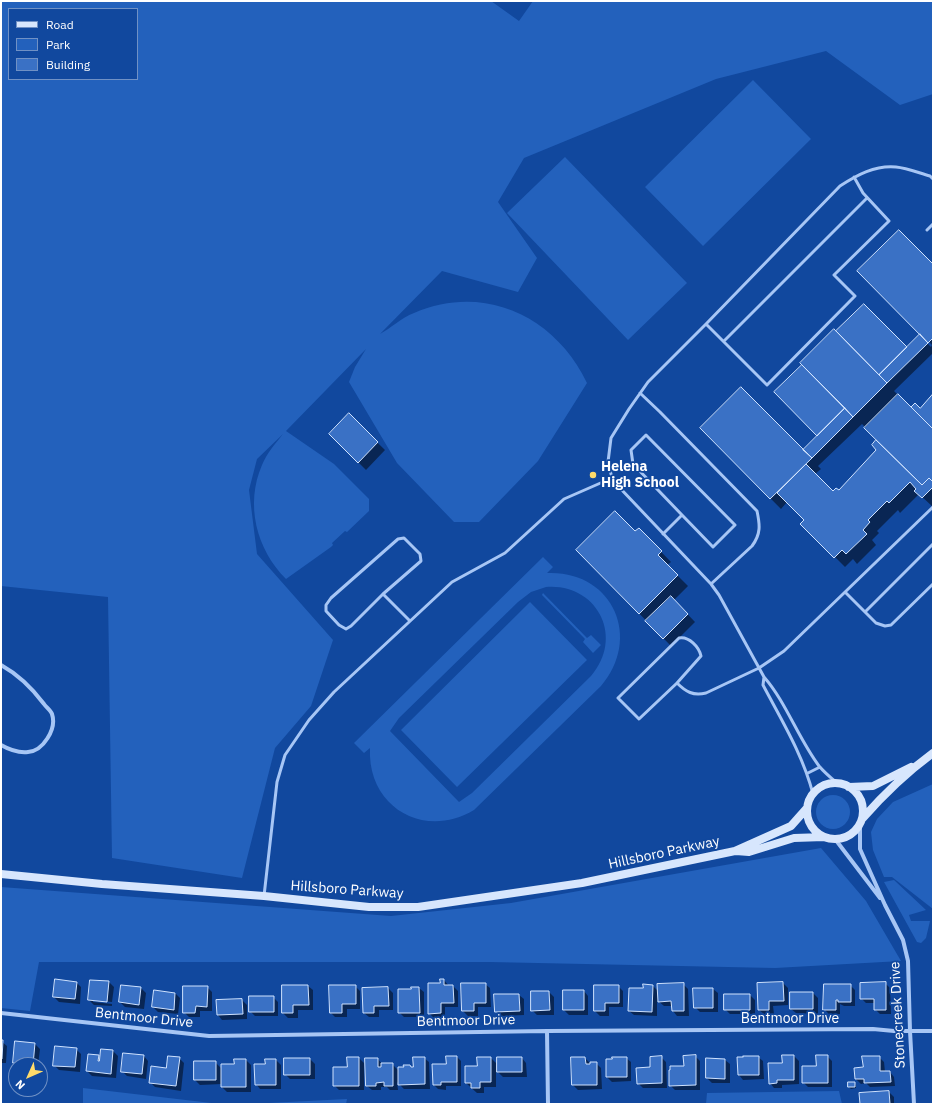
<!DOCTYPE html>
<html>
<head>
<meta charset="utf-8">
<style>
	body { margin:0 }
	#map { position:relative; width:934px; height:1105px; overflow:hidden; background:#11489e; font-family:"IBM Plex Sans",sans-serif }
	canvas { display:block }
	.frame { position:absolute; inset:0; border:2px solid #fff; pointer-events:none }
	.legend { position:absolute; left:8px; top:8px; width:130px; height:72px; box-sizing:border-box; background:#11489e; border:1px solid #7091c5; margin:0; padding:5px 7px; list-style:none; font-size:12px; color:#fff }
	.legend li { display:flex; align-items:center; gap:8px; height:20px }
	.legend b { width:20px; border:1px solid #7091c5 }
	.north { position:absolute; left:8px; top:1057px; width:40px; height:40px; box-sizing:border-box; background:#11489e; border:1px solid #7091c5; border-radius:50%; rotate:225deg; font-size:11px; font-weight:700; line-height:16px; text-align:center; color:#fff }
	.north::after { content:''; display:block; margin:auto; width:14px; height:18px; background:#ffdb6a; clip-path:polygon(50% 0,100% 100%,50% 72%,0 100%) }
</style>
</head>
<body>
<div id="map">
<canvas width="934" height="1105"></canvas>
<div class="frame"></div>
<ul class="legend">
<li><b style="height:5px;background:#d7e6fd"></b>Road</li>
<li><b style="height:11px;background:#2361bc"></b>Park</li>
<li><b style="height:11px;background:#3a71c5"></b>Building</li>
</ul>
<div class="north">N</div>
</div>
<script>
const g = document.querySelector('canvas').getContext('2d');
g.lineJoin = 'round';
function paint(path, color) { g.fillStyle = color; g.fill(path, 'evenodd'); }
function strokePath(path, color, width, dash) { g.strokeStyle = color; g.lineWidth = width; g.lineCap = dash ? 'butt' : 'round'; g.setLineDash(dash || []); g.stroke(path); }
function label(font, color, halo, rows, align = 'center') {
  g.font = font + ' "IBM Plex Sans",sans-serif'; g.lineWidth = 3.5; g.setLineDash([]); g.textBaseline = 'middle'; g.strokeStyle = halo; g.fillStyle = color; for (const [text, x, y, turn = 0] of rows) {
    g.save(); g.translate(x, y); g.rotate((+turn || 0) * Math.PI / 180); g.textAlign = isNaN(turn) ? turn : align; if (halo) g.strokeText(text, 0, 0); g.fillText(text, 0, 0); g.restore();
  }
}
paint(new Path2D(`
	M1 1H491L519 21 533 1H933V94L900 105 826 51 716 79 524 158 498 202 537 258 518 292 442 271 380 334C391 328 401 318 414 313 484 283 555 316 587 383L538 461 479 522H454L397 463 349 382 355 367 366 349 286 431 334 464 369 499V511L347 532 345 531 332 543 333 545 331 547 286 579C256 549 245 504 262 465 267 453 275 444 283 434L257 459 249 490 257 554 333 640 311 706 275 748 242 878 112 858 108 597 1 586ZM9 9H137V79H9Z
	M753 80 811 139 703 246 645 187Z
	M565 157 687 283 628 340 507 213Z
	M543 557 553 567 547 573C612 570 643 637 601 686L474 810C424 840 367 807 370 748L364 753 354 743ZM546 587C597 583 625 637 591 676L472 793 459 802 390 731 399 718 518 602 531 592Z
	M543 593 587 638 591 635 601 645 593 653 583 642 585 639 542 595Z
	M530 602 587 660 457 787 401 730Z
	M933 784V909L892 877H884L873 850 871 832 877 819 893 802Z
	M816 812a17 17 0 1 1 34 0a17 17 0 1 1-34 0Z
	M821 848 866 901 901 961 775 968 490 962H39L30 1011 1 1008V887L391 916 511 903Z
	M894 880 926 910 909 915 911 921H930L926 938 921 943 917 942 884 882Z
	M83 1088 220 1104H83Z
	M839 1091 842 1104H706L707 1093Z
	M347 1099 346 1104H249Z`), '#2361bc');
paint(new Path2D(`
	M933 266V353L894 391 911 408 920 409 933 396V507L919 494 900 513 898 510 877 531 879 533 872 540 876 545 857 564 853 559 845 567 802 524 805 520 787 502 781 509 701 428 803 451 818 436 836 333 864 305 907 349 920 336 931 347 932 345 859 271ZM862 424 878 440 873 445 877 450 839 491 833 493 815 474 821 469 818 466Z
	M349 415 385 450 366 470 330 434Z
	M639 529 671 562 667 565 688 586 674 600 695 622 671 646 577 550 635 533Z
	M444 980 449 986H453L458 991V1007H445V1018H434L429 1013 441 984Z
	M76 982 81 987 80 1004 59 1002 54 997Z
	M109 982 114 987 112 1002 93 1000V1002L112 1004V1006L94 1005 89 1000Z
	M783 983 788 988V1005L773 1006 774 1014H764L759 1010Z
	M885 983 890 988 891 1014H880L875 1009V1003H866L861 998Z
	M463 984H485L490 988 491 1007H478V1016H468L463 1011Z
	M683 984 688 989 689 1016H677L673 1011 672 1006H664L657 1000V1016L634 1015 629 1011 644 989 653 986 659 992Z
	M850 985 855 990V1006H844L840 1004V1014H829L824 1009Z
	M122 986 141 988 146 993 144 1009 125 1007 120 1002Z
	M308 986 313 990V1010H298V1018H288L283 1013Z
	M355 986 360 991V1009H347V1017H335L331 1013Z
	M618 986 623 991V1007H609V1016H600L595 1011Z
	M207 987 212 992V1011H200V1017H189L184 1012Z
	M388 988 393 993V1010H379V1017H369L364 1013Z
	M419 988 424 992V1017H404L399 1012 412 990Z
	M713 989 718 993V1012H700L695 1007Z
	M584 991 588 996V1015H569L564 1010Z
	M549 992 554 997V1015H537L532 1010Z
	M175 993 180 998 178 1014 158 1012 153 1007Z
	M791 993H813L818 998V1014L796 1013 791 1009Z
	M495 995H519L524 999V1015L501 1016 496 1011Z
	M750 995 755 1000V1014H730L725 1009Z
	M273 997 278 1002V1016H255L250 1011Z
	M242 1000 247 1005V1019L222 1020 218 1015Z
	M1 1041 7 1046 6 1063H1Z
	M35 1044 40 1049 38 1065H16L14 1063Z
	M76 1049 81 1054 80 1072 59 1070 54 1065Z
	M113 1051 118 1056 116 1078 92 1076 87 1071 98 1056 101 1059Z
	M144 1056 148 1061 146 1079 127 1076 122 1071Z
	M695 1056 700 1061V1090H675L670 1085 685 1066Z
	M794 1056 799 1061V1084L782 1085V1088H774L770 1083 783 1064Z
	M827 1056 832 1061V1087H808L803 1082Z
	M457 1057 461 1061V1086H446V1090L438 1089 434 1085 447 1065Z
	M661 1057 666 1062 667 1088H643L638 1083Z
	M758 1057 763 1061 764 1079 743 1080 739 1075Z
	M879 1057 884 1062 885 1072H890L894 1077 895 1086 870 1087 866 1083 861 1084 856 1079 864 1068Z
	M179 1058 184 1063 181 1091 155 1087 150 1082Z
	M359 1058 364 1063V1090H339L334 1085 348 1068Z
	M424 1058 429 1062 430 1089H404L397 1082 398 1090H390L387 1087H381V1090H372L367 1086 378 1059 382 1064H392L399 1071 412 1068Z
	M491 1058 496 1063V1087H484V1093H477L466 1083 478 1067Z
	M498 1058H522L526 1063 527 1077H503L498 1072Z
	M585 1058 590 1063H596L601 1068 602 1089 578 1090 573 1085Z
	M626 1058 631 1062V1081L612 1082 607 1077Z
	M310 1059 315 1064V1079H290L285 1074Z
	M246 1060 251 1065V1092H227L222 1087V1084L200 1085 195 1080 215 1062 222 1069 235 1065Z
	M276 1060 281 1065V1089H260L256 1084 266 1065Z
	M725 1060 730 1064V1083H712L707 1078Z
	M854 1083 856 1085V1088L851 1089 849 1087Z
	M889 1092 894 1097V1104H861Z`), '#0007');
const building = new Path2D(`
	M899 230 933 264V338L928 343 857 271Z
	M864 304 907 347 879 375 836 331Z
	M834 329 887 383 853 417 800 363Z
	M920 334 928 343 887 383 879 375Z
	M802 365 845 408 817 436 774 392Z
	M741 387 812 458 770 499 700 428Z
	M898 394 933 429V482L929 478 922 485 864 428Z
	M933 394V429L911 407 915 403 920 408Z
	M845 408 853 417 812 458 803 450Z
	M349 413 378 442 358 463 329 434Z
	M876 440 922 485 929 478 933 482V487L922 498 914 491 916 489 910 482 889 503 887 501 868 520 870 522 863 530 867 534 846 554 842 550 834 558 800 524 804 520 777 493 806 464 833 491 836 488 839 490 876 450 872 445Z
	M615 511 635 531 639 528 662 551 658 555 678 575 639 614 576 550Z
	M671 596 688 614 663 639 645 621Z
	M55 979 77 982 75 999 53 997Z
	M440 979H444V985H453L454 1003H441V1013L428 1014V983H440Z
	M90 980 109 981 107 1002 88 1000Z
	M783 982 784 1001H769V1010H758L757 983Z
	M886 982V1010H874V999H860V983Z
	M461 983H486V1003H474V1011H462Z
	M684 983V1011H672L671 1001 658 1002 657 984Z
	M643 984 653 985 652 1012 628 1011 629 988H643Z
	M824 984H851V1002H838V1000H836V1010H823Z
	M121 985 141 987 139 1005 119 1002Z
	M282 985H308L309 1005H293V1013H282Z
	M329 985H356V1004H342V1013H330Z
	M594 985H619V1003H605V1011H594Z
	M183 986H208L207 1007 196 1006 195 1013H183Z
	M388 987 389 1006H374V1013H363L362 988Z
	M411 987H419L420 1013H398V989H411Z
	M693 988H713V1008H694Z
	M154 990 175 993 174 1010 152 1007Z
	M563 990H584V1010H563Z
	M531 991H549L550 1010 531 1011Z
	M790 992H813V1009H790Z
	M494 994H519L520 1011 495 1012Z
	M724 994H750V1010H724Z
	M249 996H274V1012H249Z
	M242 999 243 1014 217 1015 216 1000Z
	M1 1040H3L2 1059H1Z
	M15 1041 35 1043 33 1065 13 1063Z
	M55 1046 77 1048 75 1067 53 1066Z
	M101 1049 113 1050 111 1074 86 1071 88 1054 99 1055 98 1061H99Z
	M123 1053 144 1055 142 1074 121 1072Z
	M696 1055V1085L669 1086V1070H670V1066H684L683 1056Z
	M782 1055H794V1080H777V1083L769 1084 768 1063H782Z
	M816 1055H828V1083H802V1066H816Z
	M168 1056 180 1057 176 1086 149 1083 151 1066 166 1068Z
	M446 1056H457V1082H441V1085H433L432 1064H446Z
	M662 1056V1083L637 1084 636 1068 650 1067V1057Z
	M743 1056H759V1075H738L737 1057H743Z
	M862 1056H880V1071H890L891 1082 864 1083V1079H855L854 1068 863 1067Z
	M347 1057H359V1086H333V1067H347Z
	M413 1057H425V1084L398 1085V1067H404L403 1065H410L411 1067H413Z
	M477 1057H491V1082H480V1088H471V1083H465V1066H477Z
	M497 1057H522V1072H497Z
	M571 1057H585L586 1064H590V1062H597V1085H572Z
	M612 1057H627V1077H606V1059H612Z
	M284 1058H310V1075H284Z
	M365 1058H378V1067H381V1063H393V1086H384V1082L376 1083V1086H366Z
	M706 1058 725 1059V1079L706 1078Z
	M234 1059H246V1087H221V1064H234Z
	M265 1059H276V1085H255L254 1064H265Z
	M194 1061H216V1080H194Z
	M848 1082H855V1087H848Z
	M889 1091 890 1104H860L859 1093Z`);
paint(building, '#3a71c5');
strokePath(building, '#cfe2fe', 1);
strokePath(new Path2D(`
	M927 230 933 224
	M706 324 767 385 855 296 834 275 889 221 863 193 854 177
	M724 341 867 198
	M640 393 660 412 757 511C760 525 761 534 752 546L711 584
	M663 534 682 515 713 547 735 525 646 435 631 450 633 464 682 515
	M845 592 876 623 885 626 891 625 933 584
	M383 594 421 561 420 554 404 538 398 539 331 598 326 605V611L339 625 346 629 351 626 383 594 410 621
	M865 612 933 544
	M764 677 763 685C782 721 803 755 813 794
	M677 683 639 719 618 698 679 638C689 636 699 647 701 656L677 683C686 692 693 696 706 693L759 668 784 651 933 507
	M808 773 820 767
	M837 783C831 778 824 772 819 766 798 738 786 702 764 677L719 595 711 584 619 487 612 478 608 462 611 438 629 409 648 382 706 324 840 186C857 175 875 165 896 167 907 168 919 173 930 176L933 179
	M264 896 277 782 285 755 309 720 334 692 452 582 505 553 564 499 612 478`), '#a7c6f5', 3);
strokePath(new Path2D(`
	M1 665C19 675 32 688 44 704 46 707 51 711 52 714 57 729 43 751 28 752 19 753 8 749 1 745
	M860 825V849L885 905 903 940 908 961 910 1031 914 1104
	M835 839 880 898
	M1 1013 209 1036 547 1031 873 1029 894 1031H933
	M547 1031 548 1104`), '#a7c6f5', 4);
strokePath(new Path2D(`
	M807 811a28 28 0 1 1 56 0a28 28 0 1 1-56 0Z
	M849 787 873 786 911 767
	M862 819C884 794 907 772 933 753
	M736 851 749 852 794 838 824 837
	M1 874 102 884 264 896 369 907H418L582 883 735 851 791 826 807 808`), '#d7e6fd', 8);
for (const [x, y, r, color] of [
	[593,475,4,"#ffdb6a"]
]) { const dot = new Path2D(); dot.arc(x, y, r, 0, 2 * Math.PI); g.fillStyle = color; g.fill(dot); strokePath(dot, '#11489e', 1.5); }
label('bold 14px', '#fff', '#11489e', [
	["Helena",601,467],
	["High School",601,483]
], 'left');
label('14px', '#fff', '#11489e', [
	["Hillsboro Parkway",664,853,-12],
	["Hillsboro Parkway",347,890,4],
	["Stonecreek Drive",898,1015,-93],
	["Bentmoor Drive",144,1018,6],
	["Bentmoor Drive",790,1019],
	["Bentmoor Drive",466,1021,-1]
]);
</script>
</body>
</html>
